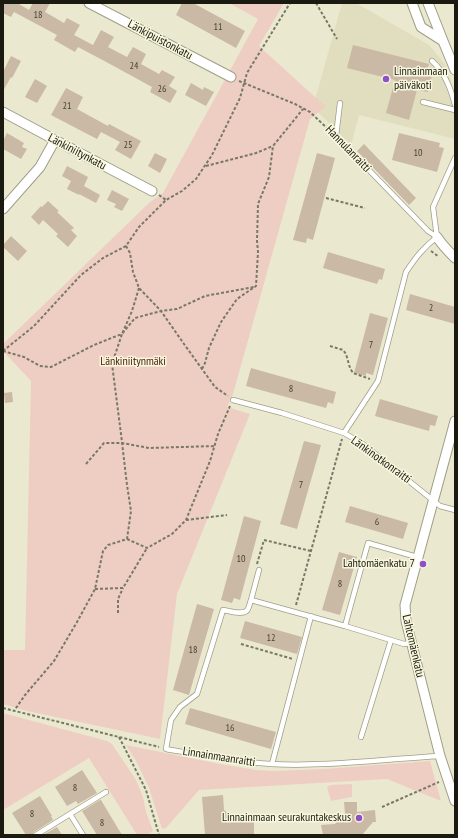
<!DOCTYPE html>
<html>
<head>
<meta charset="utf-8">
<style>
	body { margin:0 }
	#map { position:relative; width:458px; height:838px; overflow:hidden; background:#eae9d0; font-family:"PT Sans Narrow",sans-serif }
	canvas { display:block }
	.frame { position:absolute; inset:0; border:4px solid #1a1a11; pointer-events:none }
</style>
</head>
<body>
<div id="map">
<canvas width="458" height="838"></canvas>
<div class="frame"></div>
</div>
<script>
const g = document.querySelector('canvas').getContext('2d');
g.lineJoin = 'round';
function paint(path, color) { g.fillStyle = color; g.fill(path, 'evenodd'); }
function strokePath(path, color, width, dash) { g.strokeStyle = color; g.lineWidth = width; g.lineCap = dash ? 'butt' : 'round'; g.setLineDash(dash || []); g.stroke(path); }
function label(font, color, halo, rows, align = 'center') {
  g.font = font + ' "PT Sans Narrow",sans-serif'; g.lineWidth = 3; g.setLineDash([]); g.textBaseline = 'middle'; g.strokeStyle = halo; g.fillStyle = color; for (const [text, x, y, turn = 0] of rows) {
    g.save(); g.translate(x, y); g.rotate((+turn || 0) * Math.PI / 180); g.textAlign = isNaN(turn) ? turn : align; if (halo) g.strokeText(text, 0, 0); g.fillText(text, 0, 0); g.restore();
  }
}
paint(new Path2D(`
	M342 3H356L429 45 445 64 455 93V139L359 115 351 145 313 107Z`), '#e0debe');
paint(new Path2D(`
	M229 3H284L259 46 326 107 310 119 233 394 227 407 250 414 177 594 160 739 27 711 3 704V650H25L31 381 3 351V344L150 202 163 193 258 19Z
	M3 713 107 741 112 744 136 780 143 797 146 812 153 831 147 835H137L89 758 3 810Z
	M126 745 220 764 256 770 273 771 324 769 430 761 441 801 387 779 199 790 166 828 162 829 149 788 136 761Z
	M352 784V797L331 801 327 787 331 785Z`), '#eecec3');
paint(new Path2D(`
	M3 3H19V4L29 10 33 3H50L45 12 64 23 67 18 80 25 74 35 93 45 101 30 114 37 108 47 127 57 133 47 146 54 141 64 159 74 162 70 175 77 169 86 177 91 170 103 150 92 152 87 110 64 78 47 75 52 54 40 57 35 14 12 11 17 3 13Z
	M182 3H193L245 31 236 48 176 15Z
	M353 45 429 64 426 73 432 75 428 92 417 90 409 120 386 113 395 80 347 68Z
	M11 56 21 61 12 78 11 77 3 91V72Z
	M35 79 47 86 37 103 25 97Z
	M191 83 203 90 204 87 214 92 206 106 185 95Z
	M66 88 83 97 77 109 108 126 109 124 141 141 131 159 115 150 120 142 101 132 97 139 51 115Z
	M7 133 24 143 22 147 27 149 21 159 3 149V141Z
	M399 133 440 143 439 147 444 148 437 172 392 160Z
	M364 144 416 198 409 205 357 151Z
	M155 153 167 159 160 173 148 166Z
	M317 153 335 158 313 240 307 238 306 243 293 240Z
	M67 166 88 177 84 186 100 195 96 203 79 194V195L67 189 71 181 62 176Z
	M112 190 129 199 122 211 114 207 116 204 107 200Z
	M48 201 59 211 57 212 74 228 71 230 77 236 68 247 56 236 58 234 43 220 39 225 31 217 41 206 42 207Z
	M11 236 27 251 18 261 3 247V245Z
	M328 252 385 269 382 280 379 279 377 284 323 268Z
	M410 294 455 307V324L406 310Z
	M370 313 388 318 373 375 366 373V376L354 373Z
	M251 368 336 392 333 404 328 402 326 408 246 386Z
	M12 392 13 402 5 403 4 393Z
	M380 399 438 416 435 426 430 425 429 431 375 416Z
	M304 441 321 445 297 529 280 524Z
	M350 506 408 523 403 539 345 522Z
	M244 516 261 521 240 600 234 598 232 603 221 600Z
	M339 552 357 557 340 615 322 610Z
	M197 604 214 609 189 695 173 690Z
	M245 621 302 637 297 654 240 638Z
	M190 708 276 732 271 749 185 724Z
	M82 770 97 793 78 804 76 801 67 806 55 787Z
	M223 795 224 810 237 821H254V835H205L202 797Z
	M40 796 52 816H51L53 820 34 832 32 835H26L12 813Z
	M100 800H101L122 835H97L82 811Z
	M344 802H357V812L375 810 376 822H373L362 835H323L321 825 335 824 345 813Z
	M57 827 62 835H43Z`), '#cab9a5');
const lane = new Path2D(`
	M432 61C445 72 451 89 455 105
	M423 102 455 110
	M340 103 336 136 428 231 437 237
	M437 237 433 207 455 158
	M233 400 282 413 344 433 363 444 440 506 455 510
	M344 433 378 381 406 272C416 257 423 248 437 237
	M259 570 251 600 345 626 404 644 411 643
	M251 600C250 603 249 607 248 609 245 616 229 611 223 610L197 694 180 707 171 720 166 749C200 755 236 762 271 764 327 767 384 759 440 756
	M345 626 368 543 417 557
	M361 737 391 640
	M272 764 311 616
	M70 814 106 792
	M36 835 70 814 83 835`);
const street = new Path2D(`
	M89 3 231 77
	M412 3 421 27 443 41 455 70
	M428 3 443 41
	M3 112 55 140 152 191
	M3 209 40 167 55 140
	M437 237C442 245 448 251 455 258
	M455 421 405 605 406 621 409 633 440 756 455 801`);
strokePath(lane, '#9f9e87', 6);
strokePath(street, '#9f9e87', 11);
strokePath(new Path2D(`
	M316 3 337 39
	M239 81 295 104 310 112 329 130
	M206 166 256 153 273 146
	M159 195 166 200
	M326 198 365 208
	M126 246 130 253 133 272 139 288 161 311 184 344 215 387 228 396
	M431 251 439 257
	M139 288 132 311 122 334 135 318 161 311 177 309 205 296 254 287
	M330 346 343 350 346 354 350 368 353 373 370 379
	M3 351 24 357 40 366 51 367 94 345 114 337 122 334 112 364 121 434 127 485 131 511 127 539 108 545 103 551 95 589 77 622 54 661 25 695 14 711
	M3 351 34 326 81 275 103 258 126 246 139 227 166 200 182 191 196 179 212 155 240 98 247 73 290 3
	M202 369 205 363 209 348 221 322 237 299 256 286 258 252 257 241 258 204 269 177 273 146 303 109
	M86 464 104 443H122L149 448 215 446
	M186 520 227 515
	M127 539 147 548 172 534 186 520 210 461 218 434 230 406
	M257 564 264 540 311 551
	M95 589 123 588 147 548
	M296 605 342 439
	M118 613V599L123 588
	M241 644 293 659
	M3 708 159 747
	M119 737 146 790 159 835
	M382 807 439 782`), '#787867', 2, [3, 2]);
strokePath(lane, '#fff', 4.5);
strokePath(street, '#fff', 9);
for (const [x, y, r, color] of [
	[386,79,4,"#8d50c7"],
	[423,564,4,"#8d50c7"],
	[359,818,4,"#8d50c7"]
]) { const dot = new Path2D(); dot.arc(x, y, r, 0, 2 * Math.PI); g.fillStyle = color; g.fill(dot); strokePath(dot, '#f8f7dd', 1.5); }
label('10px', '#464236', null, [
	["18",38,15],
	["11",218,27],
	["24",134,66],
	["26",162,89],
	["21",67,106],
	["25",128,145],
	["10",418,153],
	["2",431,308],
	["7",371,345],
	["8",291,389],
	["7",301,485],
	["6",377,522],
	["10",241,559],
	["8",340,584],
	["12",271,638],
	["18",193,650],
	["16",230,728],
	["8",75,788],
	["8",32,814],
	["8",102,823]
]);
label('12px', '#1a1a11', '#f8f7dd', [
	["Länkipuistonkatu",160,40,28],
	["Hannulanraitti",348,149,46],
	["Länkiniitynkatu",77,152,28],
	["Länkinotkonraitti",381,460,36],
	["Lahtomäenkatu",413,646,77],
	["Linnainmaanraitti",219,757,9]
]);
label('12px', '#1a1a11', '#f8f7dd', [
	["Linnainmaan",394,72,"left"],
	["päiväkoti",394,86,"left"],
	["Lahtomäenkatu 7",415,564],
	["Linnainmaan seurakuntakeskus",351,818]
], 'right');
label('12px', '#4e210f', '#f8f7dd', [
	["Länkiniitynmäki",133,362]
]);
</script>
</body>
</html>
